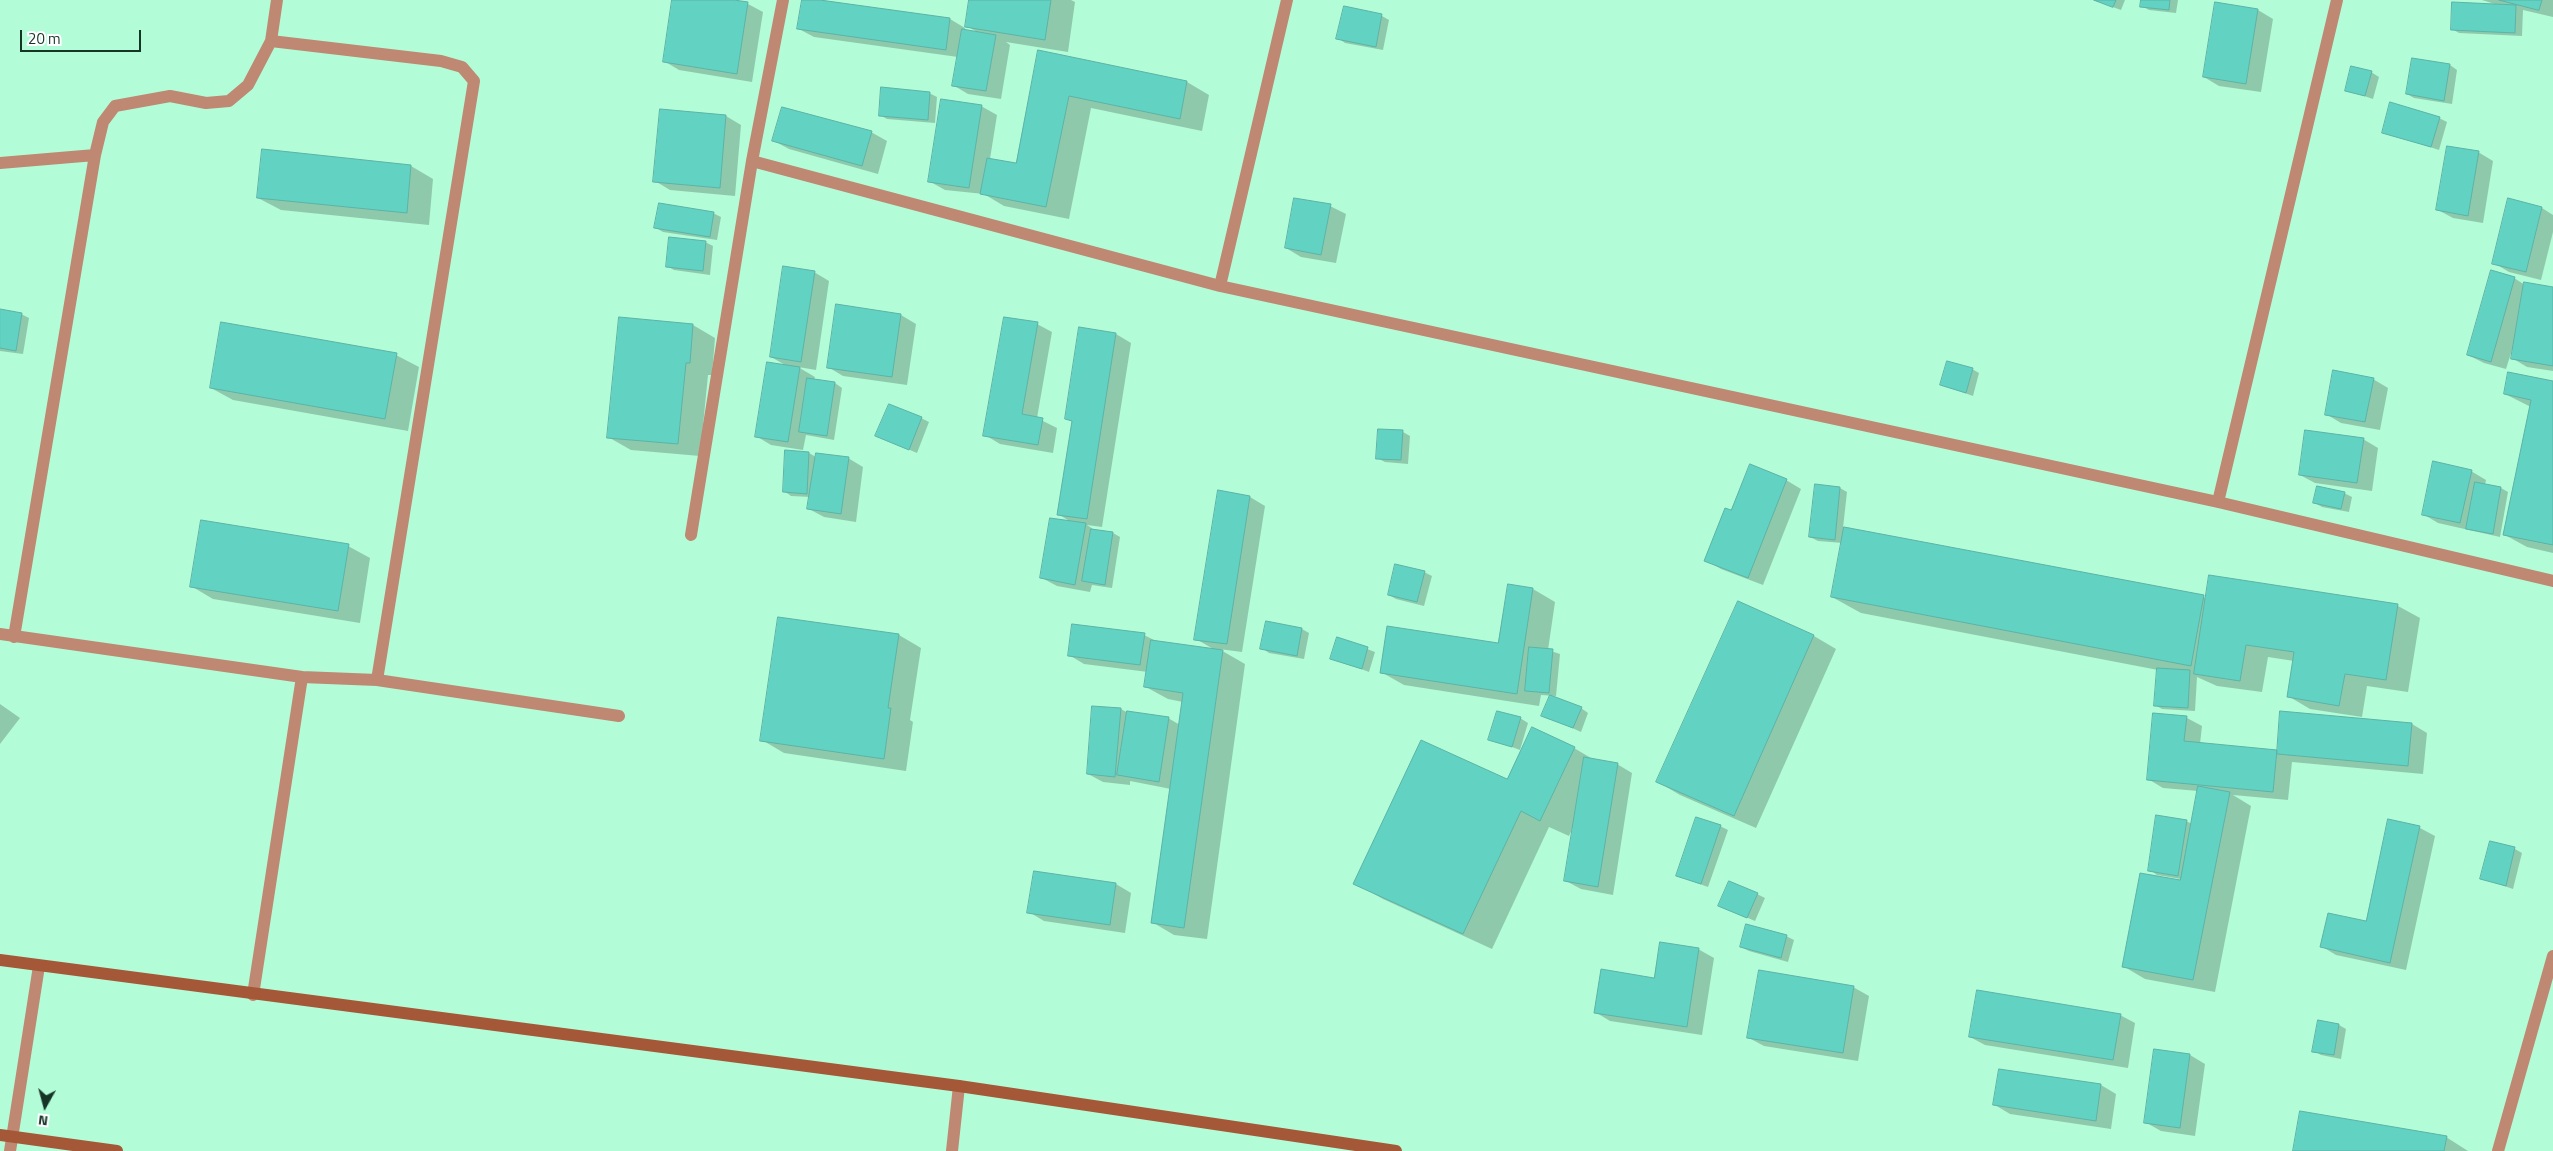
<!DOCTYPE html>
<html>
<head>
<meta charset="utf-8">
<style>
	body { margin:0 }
	#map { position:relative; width:2553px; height:1151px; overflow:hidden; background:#b3fcd8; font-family:"Titillium Web",sans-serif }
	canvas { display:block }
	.north { position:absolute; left:20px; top:1081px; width:50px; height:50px; -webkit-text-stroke:4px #fff; paint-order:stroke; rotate:187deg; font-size:14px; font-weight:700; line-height:20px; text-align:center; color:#173527 }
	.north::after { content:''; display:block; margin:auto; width:18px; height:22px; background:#173527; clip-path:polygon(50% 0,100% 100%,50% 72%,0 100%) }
	.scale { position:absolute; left:20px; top:30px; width:121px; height:22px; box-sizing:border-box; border:2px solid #173527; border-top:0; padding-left:6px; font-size:15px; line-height:18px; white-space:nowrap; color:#173527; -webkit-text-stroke:4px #fff; paint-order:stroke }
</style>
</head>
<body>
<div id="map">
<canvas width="2553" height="1151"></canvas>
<div class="north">N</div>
<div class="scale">20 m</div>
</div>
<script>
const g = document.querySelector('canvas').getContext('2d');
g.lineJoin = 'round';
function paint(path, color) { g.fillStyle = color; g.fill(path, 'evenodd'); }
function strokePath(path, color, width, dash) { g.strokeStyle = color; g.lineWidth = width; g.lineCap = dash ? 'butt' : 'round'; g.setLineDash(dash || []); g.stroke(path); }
paint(new Path2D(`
	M674 0H726L748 4 763 12 752 82 679 70 664 61Z
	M803 0 950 19 965 28V30L977 32 967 26 971 0H1071L1075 2 1068 52 1006 42 1010 45 1001 99 968 94 953 85 958 57 814 37 799 29Z
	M2093 0H2125L2121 10Z
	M2142 0H2178L2176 13 2149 10 2142 6Z
	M2482 0H2553V17L2523 10 2522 36 2459 33 2452 29 2498 5Z
	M1345 8 1382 16 1389 20 1383 50 1345 43 1338 38Z
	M2258 10 2273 19 2261 92 2219 86 2204 77Z
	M1039 52 1187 82 1209 95 1202 131 1091 108 1069 219 1004 206 984 194 945 190 929 181 981 106 997 115 990 159 1017 164Z
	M2413 59 2450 65 2457 70 2452 104 2414 98 2407 94Z
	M2371 72 2379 77 2373 99 2346 90Z
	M929 93 937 97 935 123 887 119 880 115Z
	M661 110 726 116 741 125 735 196 670 190 655 181Z
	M2439 118 2447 122 2439 150 2383 132Z
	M871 132 887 141 878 174 789 149 774 141Z
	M2478 152 2493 161 2483 223 2453 218 2438 210Z
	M411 166 433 179 429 225 281 210 258 198Z
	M1330 206 1346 214 1336 263 1301 257 1286 248Z
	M2542 208 2553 215V232L2541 280 2509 272 2494 263Z
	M713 213 721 217 717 240 663 232 656 228Z
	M705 242 713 246 710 275 674 270 667 266Z
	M814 272 829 281 816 370 798 367 815 377 814 380 835 383 842 388 834 440 806 435 803 450 771 445 756 436 787 366 771 357Z
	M2514 278 2525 285 2553 289V371L2527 367 2512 358 2513 351 2512 350 2506 369 2484 363 2468 355Z
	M0 311 21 314 29 318 23 354 0 351Z
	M901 315 916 324 907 385 843 376 828 367Z
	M620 318 693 325 715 338 712 375H708L700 456 631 450 608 437Z
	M1037 324 1052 332 1037 418 1057 428 1053 453 1000 444 985 435Z
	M1116 334 1131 343 1102 527 1087 525 1096 531 1113 533 1120 537 1112 588 1092 585 1090 592 1057 586 1042 578 1071 522 1058 514 1073 422 1067 419Z
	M396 355 419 367 408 431 233 400 211 388Z
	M1972 369 1979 373 1973 396 1942 385Z
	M2373 379 2388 388 2380 430 2341 423 2326 414Z
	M2553 382V553L2527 547 2505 535 2531 407 2505 394Z
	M921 418 929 422 917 453 877 436Z
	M1403 432 1410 436 1408 464 1385 462 1377 458Z
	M2363 439 2378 448 2372 491 2315 483 2300 475Z
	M809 453 816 457 848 458 863 467 856 522 824 517 809 509 810 497 791 496 784 491Z
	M2471 471 2486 480 2485 485 2501 488 2508 492 2500 537 2438 523 2423 514Z
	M1786 480 1801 489 1763 585 1721 569 1706 560Z
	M1840 488 1847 492 1843 528 2207 598 2398 606 2420 618 2408 692 2367 686 2362 717 2310 709 2288 696 2294 661 2268 657 2262 692 2217 686 2197 677 2195 711 2162 709 2155 705 2158 670 1861 613 1832 597 1843 543 1818 541 1810 537Z
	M2344 493 2352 497 2349 512 2322 507 2315 503Z
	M1250 497 1265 506 1242 652 1219 649 1245 664 1207 939 1174 935 1152 922 1171 789 1130 781V785L1103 782 1088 774 1121 709 1128 713 1168 718 1180 725 1183 702 1168 699 1146 687 1148 672 1084 664 1069 655 1144 635 1158 642 1215 650 1196 639Z
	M348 546 370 558 360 623 213 599 191 586Z
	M1424 572 1432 576 1424 606 1396 599 1389 595Z
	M1533 589 1555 602 1548 650 1560 654 1556 696 1541 695 1539 706 1404 685 1381 672 1499 644Z
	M1738 602 1814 636 1836 649 1756 828 1680 795 1658 782Z
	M779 618 899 635 921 648 910 720 913 722 906 771 784 753 762 740Z
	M1267 622 1302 629 1309 633 1304 659 1269 653 1262 648Z
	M1338 638 1375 652 1369 672 1332 658Z
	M0 704 20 718 0 744Z
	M1581 708 1588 713 1581 732 1543 715Z
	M2282 712 2412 724 2427 733 2423 774 2292 762 2288 800 2233 795 2251 806 2215 992 2145 979 2123 966 2181 879 2157 875 2150 870 2186 821 2192 824 2198 791 2163 788 2148 779 2155 714 2187 718 2202 726 2200 744 2278 751Z
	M1520 718 1528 723 1520 750 1490 739Z
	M1574 748 1596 761 1617 764 1632 773 1613 895 1581 889 1566 881 1574 825 1569 836 1549 827 1492 949 1383 899 1355 883 1508 781Z
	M2389 821 2420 828 2435 836 2406 970 2336 955 2321 946 2367 922Z
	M1720 826 1728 830 1708 887 1677 876Z
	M2515 849 2522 853 2513 889 2481 878Z
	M1116 884 1131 893 1125 933 1044 921 1029 912Z
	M1757 894 1765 898 1755 921 1727 909Z
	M1786 936 1794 940 1788 962 1749 951 1741 947Z
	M1698 949 1714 958 1702 1035 1610 1021 1595 1012 1655 979Z
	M1853 987 1869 996 1858 1061 1764 1046 1749 1038Z
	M2120 1015 2135 1023 2128 1068 1985 1045 1970 1037Z
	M2339 1025 2346 1029 2341 1059 2321 1055 2314 1051Z
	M2190 1055 2205 1064 2195 1136 2161 1131 2145 1122Z
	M2101 1085 2116 1094 2111 1129 2010 1114 1995 1105Z
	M2446 1137 2468 1151H2294Z`), '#0003');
const building = new Path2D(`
	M672 0H734L748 2 737 74 663 62Z
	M802 0H820L950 18 946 50 797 29Z
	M969 0H1051L1045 40 965 27Z
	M2094 0H2116L2113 7Z
	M2141 0H2170L2169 10 2140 7Z
	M2499 0H2542L2539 10Z
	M2215 2 2258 9 2246 84 2203 77Z
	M2452 2 2516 5 2515 33 2451 30Z
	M1344 6 1382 14 1376 47 1336 39Z
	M962 29 996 35 986 91 952 86Z
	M1038 50 1187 81 1180 119 1069 96 1046 207 980 194 987 158 1016 163Z
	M2412 58 2450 64 2444 101 2406 94Z
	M2351 66 2372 71 2365 96 2345 91Z
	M881 87 930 92 928 120 879 116Z
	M941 99 982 105 969 188 928 182Z
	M2390 102 2440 117 2431 147 2382 133Z
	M782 107 872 131 862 166 772 141Z
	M660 109 726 115 720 188 653 182Z
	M2447 146 2479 151 2468 216 2436 210Z
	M262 149 411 165 407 213 257 198Z
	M1294 198 1331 204 1321 255 1285 248Z
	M2508 198 2542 207 2526 272 2492 264Z
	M659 203 714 212 710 237 654 228Z
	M669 237 706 241 703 271 666 267Z
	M783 266 815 271 801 362 770 357Z
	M2491 270 2515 277 2491 362 2467 355Z
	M2524 282 2553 287V366L2511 359Z
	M836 304 901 314 892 377 827 368Z
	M0 309 22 313 16 351 0 348Z
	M619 317 693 324 690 363H686L678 444 607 438Z
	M1004 317 1038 322 1022 414 1043 418 1038 445 983 436Z
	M221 322 397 353 385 419 210 388Z
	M1079 327 1116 333 1087 519 1057 515 1072 421 1065 419Z
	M1947 361 1973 368 1966 393 1940 385Z
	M767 362 800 367 788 442 755 437Z
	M2333 370 2374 378 2365 422 2325 415Z
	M2508 372 2553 381V545L2503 535 2531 400 2504 394Z
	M807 378 835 382 827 436 799 432Z
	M889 404 922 417 909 450 875 436Z
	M1378 429 1403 430 1401 460 1376 459Z
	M2305 430 2364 438 2357 483 2299 475Z
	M785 450 809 452 807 494 783 492Z
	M816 453 849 457 841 514 807 509Z
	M2433 461 2472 470 2460 523 2422 515Z
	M1750 464 1787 479 1748 578 1704 561 1725 508 1731 510Z
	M2475 482 2501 487 2493 534 2466 529Z
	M1815 484 1840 487 1835 540 1809 537Z
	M2317 486 2345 492 2341 509 2313 503Z
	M1218 490 1250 496 1227 644 1194 640Z
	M1050 518 1086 523 1075 585 1040 578Z
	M201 520 349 544 338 611 190 587Z
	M1844 527 2204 595 2191 666 1831 597Z
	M1091 529 1113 532 1105 585 1082 581Z
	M1395 564 1425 571 1417 602 1388 595Z
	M2209 575 2398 604 2386 680 2345 674 2339 706 2287 697 2294 652 2246 645 2240 681 2194 674Z
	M1508 584 1533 588 1517 694 1380 673 1387 626 1498 643Z
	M1738 601 1814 635 1734 816 1656 782Z
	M778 617 899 634 888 708H891L884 759 760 741Z
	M1266 621 1302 628 1297 656 1260 649Z
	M1072 624 1145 633 1140 665 1068 656Z
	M1337 637 1368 647 1362 669 1330 659Z
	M1151 640 1223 650 1184 928 1151 923 1183 693 1144 687Z
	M1529 647 1553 649 1549 693 1525 691Z
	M2157 668 2190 670 2188 708 2154 706Z
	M1550 695 1582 707 1573 728 1541 716Z
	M1092 706 1121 708 1115 777 1087 774Z
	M1127 711 1169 717 1159 782 1117 775Z
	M1497 711 1521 717 1512 747 1488 740Z
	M2280 711 2412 723 2408 766 2277 754Z
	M2153 713 2187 716 2184 741 2277 750 2273 792 2147 780Z
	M1532 727 1575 747 1540 821 1521 811 1463 934 1353 884 1421 740 1507 779Z
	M1584 757 1618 763 1598 887 1564 881Z
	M2198 786 2230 792 2193 980 2122 967 2140 873 2180 880Z
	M2156 815 2187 820 2178 876 2148 871Z
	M1696 817 1721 825 1701 884 1676 876Z
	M2388 819 2420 826 2390 963 2320 947 2328 913 2366 921Z
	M2490 841 2515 847 2506 886 2480 879Z
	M1034 871 1116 883 1110 925 1027 913Z
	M1729 881 1758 893 1747 918 1718 906Z
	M1746 924 1787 935 1781 958 1740 947Z
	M1660 942 1699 948 1687 1027 1594 1013 1601 969 1654 978Z
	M1759 970 1854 986 1843 1053 1747 1038Z
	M1977 990 2121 1014 2113 1060 1969 1037Z
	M2318 1020 2339 1024 2334 1055 2312 1052Z
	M2154 1049 2190 1054 2180 1128 2144 1123Z
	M1999 1069 2101 1084 2096 1121 1993 1105Z
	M2300 1111 2447 1136 2444 1151H2293Z`);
paint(building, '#62d2c2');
strokePath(building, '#5bb3a6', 1);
strokePath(new Path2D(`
	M271 41 441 61 462 67 474 81 377 680
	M0 163 95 155
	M0 634 302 677 377 680 619 716
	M14 637 95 155 103 122 115 106 170 96 206 103 229 101 248 85 271 41 277 0
	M253 995 302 677
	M10 1151 39 966`), '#bf8872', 12);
strokePath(new Path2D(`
	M752 161 1220 286 2218 502 2553 581
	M1220 286 1287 0
	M2218 502 2337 0
	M691 535 752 161 783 0
	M952 1151 959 1086
	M2498 1151 2553 956`), '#bf8872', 12);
strokePath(new Path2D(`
	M0 960 959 1086 1396 1151
	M0 1135 117 1151`), '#a55837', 12);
</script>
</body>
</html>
